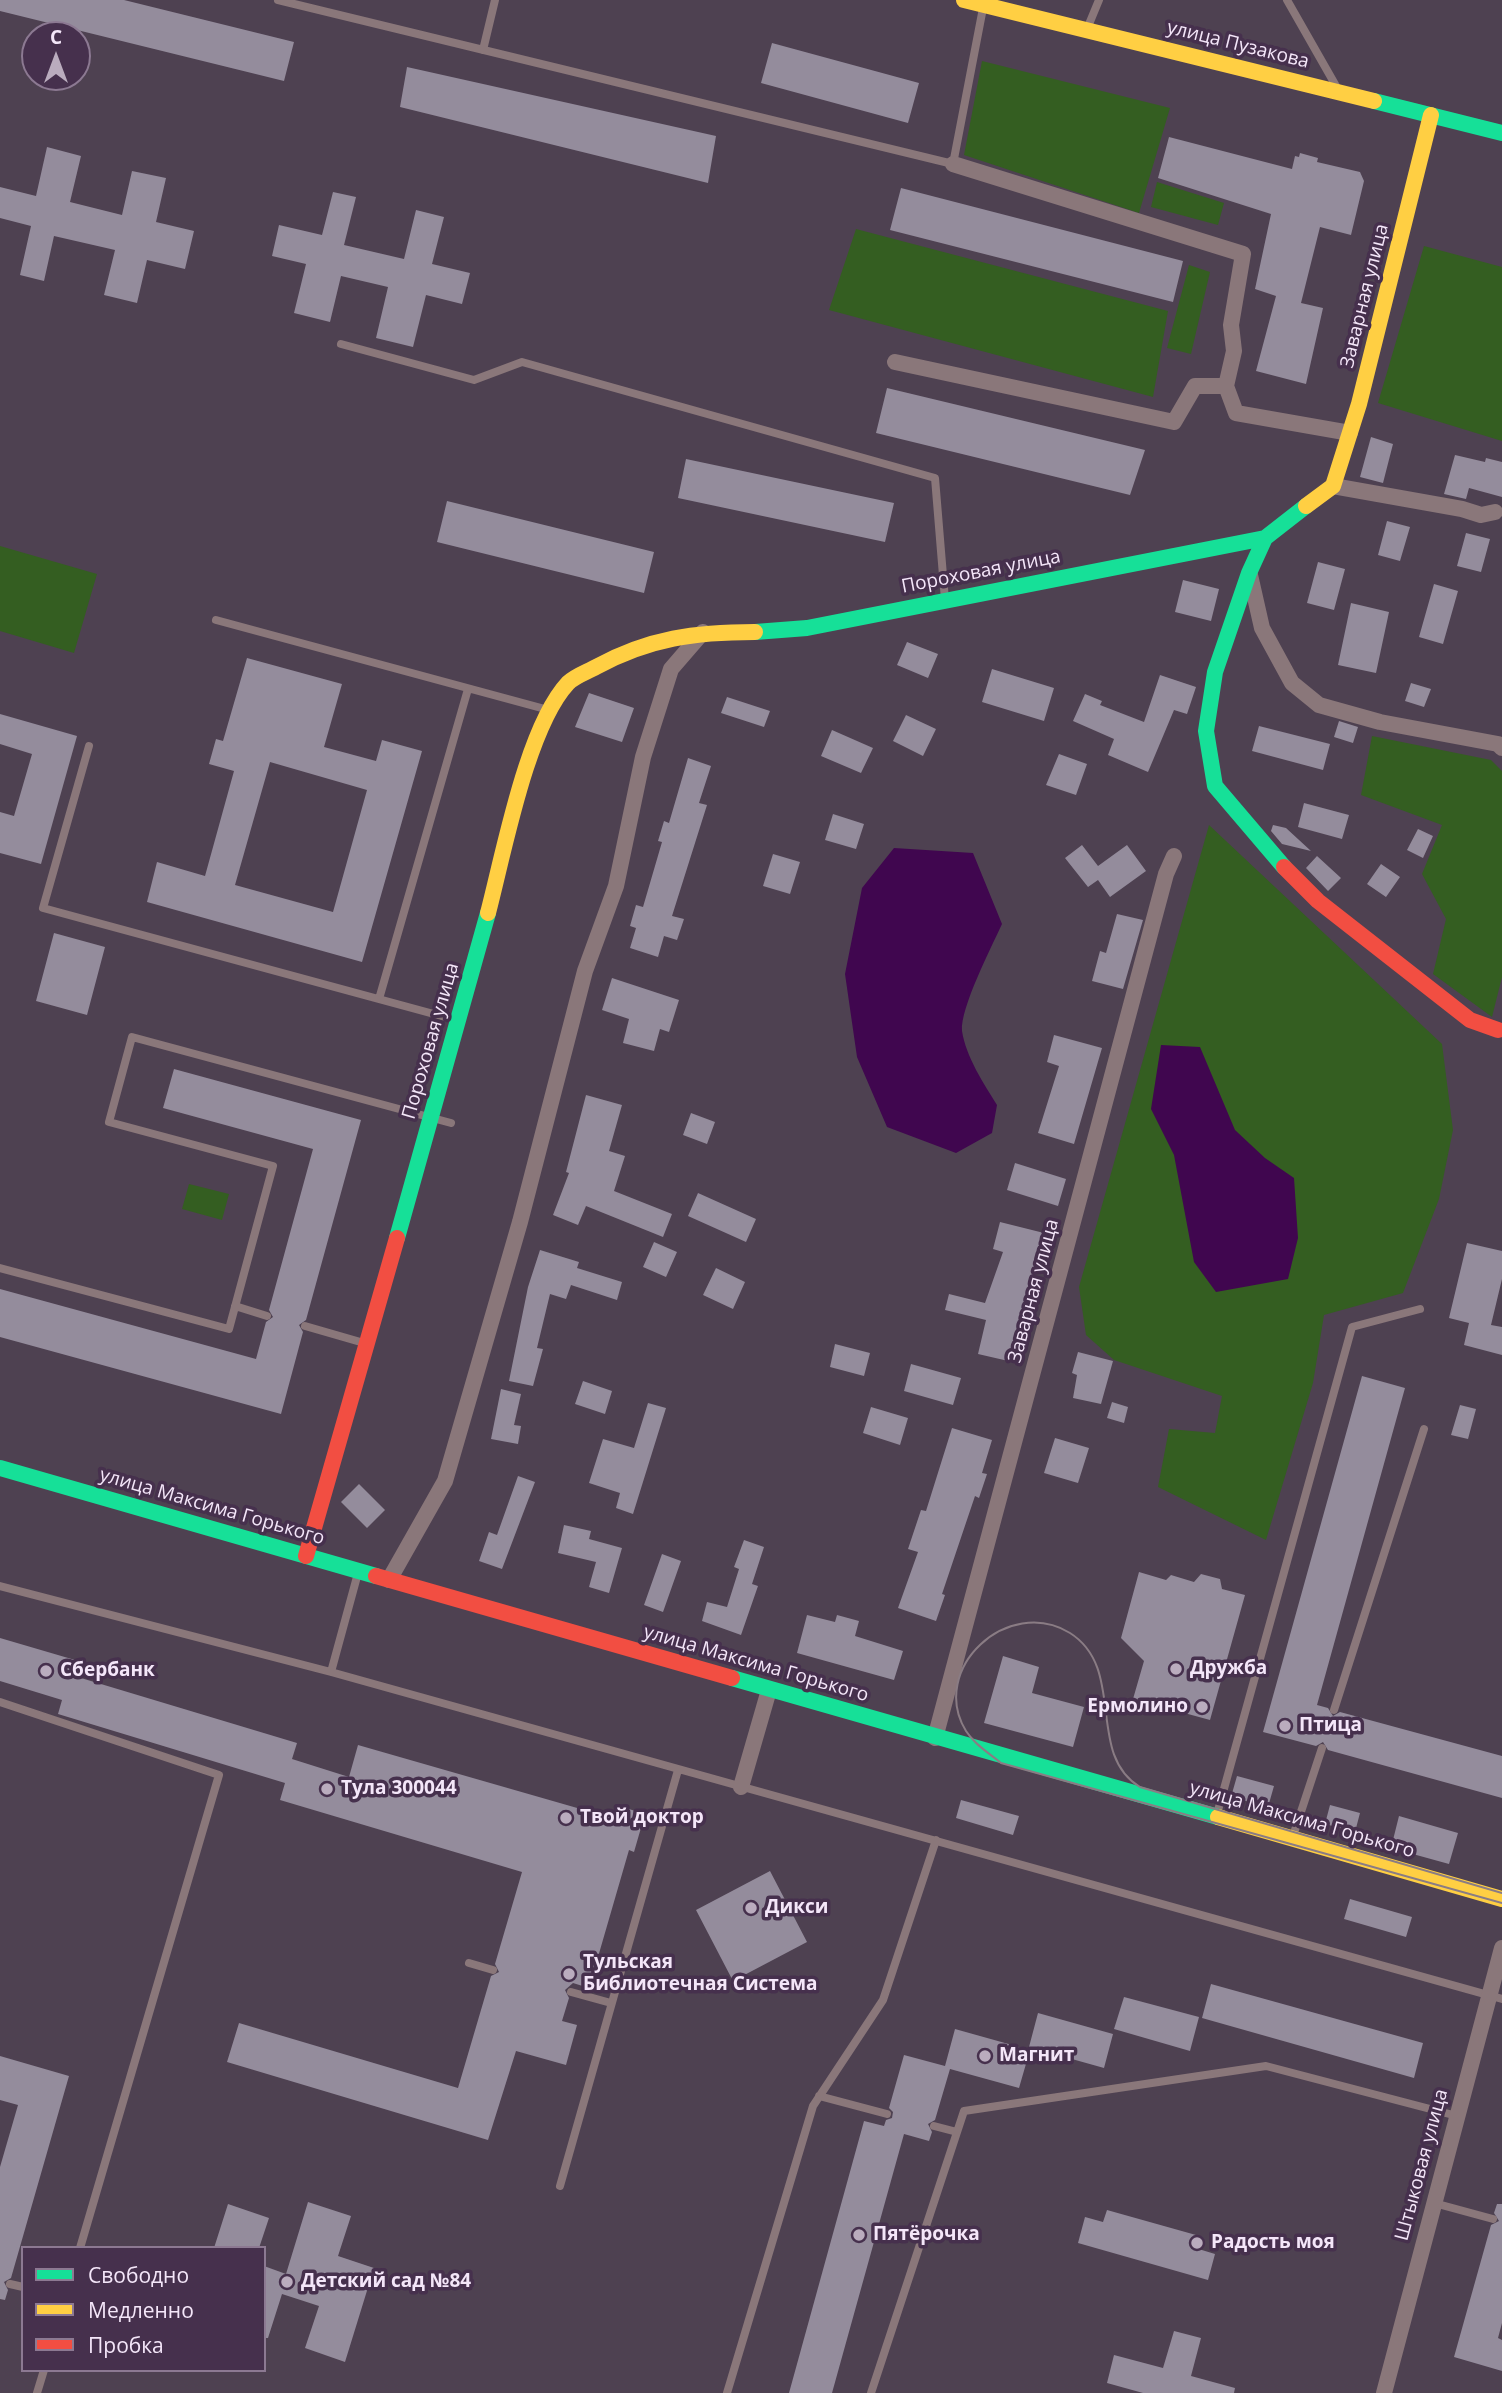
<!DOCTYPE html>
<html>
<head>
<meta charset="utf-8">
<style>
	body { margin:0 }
	#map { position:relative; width:1502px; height:2393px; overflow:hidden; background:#4e4151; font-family:"Open Sans",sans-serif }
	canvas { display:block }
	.legend { position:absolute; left:21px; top:2246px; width:245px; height:126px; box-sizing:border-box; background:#46304d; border:2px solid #8c7992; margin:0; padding:9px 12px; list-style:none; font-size:21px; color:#f4e6f9 }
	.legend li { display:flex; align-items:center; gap:14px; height:35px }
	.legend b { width:35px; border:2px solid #8c7992 }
	.north { position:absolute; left:21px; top:21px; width:70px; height:70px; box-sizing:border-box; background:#46304d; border:2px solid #8c7992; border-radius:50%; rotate:0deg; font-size:19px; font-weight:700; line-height:28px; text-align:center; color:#f4e6f9 }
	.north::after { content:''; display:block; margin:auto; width:24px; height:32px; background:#baacbe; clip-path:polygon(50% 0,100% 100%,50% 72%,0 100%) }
</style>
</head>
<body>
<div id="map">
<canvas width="1502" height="2393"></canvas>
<ul class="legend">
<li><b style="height:9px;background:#16e098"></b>Свободно</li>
<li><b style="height:9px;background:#ffcf43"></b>Медленно</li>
<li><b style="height:9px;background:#f24e42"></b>Пробка</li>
</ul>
<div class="north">С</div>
</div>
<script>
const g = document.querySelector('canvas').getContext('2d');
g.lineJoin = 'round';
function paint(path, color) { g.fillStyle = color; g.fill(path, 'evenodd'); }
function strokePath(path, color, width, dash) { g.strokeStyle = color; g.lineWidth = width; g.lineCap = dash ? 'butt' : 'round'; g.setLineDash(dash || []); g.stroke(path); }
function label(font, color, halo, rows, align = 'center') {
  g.font = font + ' "Open Sans",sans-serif'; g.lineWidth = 7; g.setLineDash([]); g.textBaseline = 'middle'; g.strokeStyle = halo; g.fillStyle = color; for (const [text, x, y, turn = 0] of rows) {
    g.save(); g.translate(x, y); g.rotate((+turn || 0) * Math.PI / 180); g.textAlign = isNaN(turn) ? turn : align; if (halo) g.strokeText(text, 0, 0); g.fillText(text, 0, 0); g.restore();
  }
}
paint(new Path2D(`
	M982 61 1170 108 1139 213 964 155Z
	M1157 182 1224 203 1218 225 1151 207Z
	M856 229 1168 311 1153 397 829 310Z
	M1424 246 1502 267V441L1378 403Z
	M1189 265 1210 272 1191 354 1167 348Z
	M0 546 97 574 74 653 0 631Z
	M1372 736 1491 760 1502 771V977L1492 1017 1433 974 1446 919 1422 874 1442 825 1361 795Z
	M1209 825 1442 1044 1453 1130 1439 1199 1403 1293 1324 1315 1313 1383 1266 1540 1158 1487 1169 1429 1215 1433 1222 1396 1114 1360 1086 1335 1079 1287Z
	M189 1184 229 1194 222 1220 182 1209Z`), '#345e21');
paint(new Path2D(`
	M894 848 973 853 1002 924C992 946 960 1008 962 1031 966 1057 984 1084 997 1105L992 1133 956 1153 887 1127 857 1057 845 974 862 888Z
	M1161 1045 1200 1047 1235 1130 1265 1158 1294 1178 1298 1238 1288 1279 1216 1292 1194 1262 1174 1155 1151 1109Z`), '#40064f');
paint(new Path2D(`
	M0 0H124L294 42 284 81 0 11Z
	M772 43 919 83 908 123 761 83Z
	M407 67 716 136 708 183 400 107Z
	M1169 137 1292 169 1295 156 1299 157 1300 153 1318 158 1317 162 1360 172 1364 181 1351 235 1320 227 1301 303 1323 308 1306 384 1256 371 1276 296 1255 289 1271 214 1158 178Z
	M47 147 81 156 70 202 122 215 132 171 166 178 156 222 194 231 185 269 147 260 137 303 104 295 115 250 54 236 44 281 20 275 31 226 0 218V187L36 196Z
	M901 188 1183 261 1173 302 890 230Z
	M333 192 356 197 344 245 404 259 416 210 444 217 432 264 470 273 462 304 426 295 413 347 376 338 388 287 341 276 330 322 294 313 306 264 272 256 279 225 322 235Z
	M887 388 1145 450 1130 495 876 433Z
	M1371 437 1393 444 1383 483 1360 477Z
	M1455 455 1485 462 1486 458 1502 462V497L1469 488 1466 499 1444 494Z
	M686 459 894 503 885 542 678 498Z
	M447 501 654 552 644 593 437 542Z
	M1387 521 1410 527 1400 561 1378 555Z
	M1466 533 1490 539 1481 572 1457 566Z
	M1318 562 1345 569 1334 610 1307 603Z
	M1183 580 1219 589 1211 621 1175 612Z
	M1434 584 1458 591 1443 644 1419 637Z
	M1351 603 1389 612 1376 673 1338 665Z
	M907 642 938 654 928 678 897 665Z
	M247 658 342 684 324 747 376 761 382 740 422 751 362 962 147 902 157 862 205 876 234 771 209 764 216 739 223 741ZM270 762 367 790 333 912 235 885Z
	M992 669 1054 688 1044 721 982 702Z
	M1160 675 1196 687 1187 714 1174 710 1148 772 1108 755 1114 739 1073 721 1085 694 1102 701 1100 705 1144 722Z
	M1411 683 1431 689 1424 707 1405 701Z
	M589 693 634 708 622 742 575 727Z
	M727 697 770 711 764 727 721 713Z
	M0 714 77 736 41 864 0 853V812L14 816 32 754 0 744Z
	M906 715 936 729 923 756 893 741Z
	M1339 721 1358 727 1353 743 1334 737Z
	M1259 726 1330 744 1323 770 1252 751Z
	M832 730 873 748 861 773 821 756Z
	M1059 754 1087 764 1076 795 1046 785Z
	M688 758 711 766 699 803 707 805 672 916 684 919 677 940 664 936 658 957 630 948 636 928 630 926 636 905 643 907 662 842 658 841 664 821 669 823Z
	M1304 803 1349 815 1342 839 1298 827Z
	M833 814 864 824 856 849 825 840Z
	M1273 825 1286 828 1311 851 1282 844 1271 831Z
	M1418 829 1433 836 1423 858 1407 850Z
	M1082 845 1098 866 1127 845 1146 871 1110 897 1098 880 1088 887 1065 858Z
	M773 854 800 862 790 894 763 886Z
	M1317 856 1341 878 1328 891 1306 868Z
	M1381 864 1400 877 1386 897 1367 884Z
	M1117 914 1143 920 1123 989 1092 981 1100 951 1106 953Z
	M54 933 105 947 87 1015 36 1001Z
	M612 978 679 1000 669 1032 660 1029 654 1051 623 1043 629 1019 602 1010Z
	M1054 1035 1102 1048 1074 1144 1038 1133 1059 1066 1047 1062Z
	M174 1069 361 1120 306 1320 299 1325 303 1332 281 1414 0 1337V1289L256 1359 266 1322 273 1317 269 1310 313 1149 163 1108Z
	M586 1095 622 1105 609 1151 625 1156 614 1191 672 1214 663 1237 586 1206 578 1225 553 1215 569 1173 566 1172Z
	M691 1113 715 1122 707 1144 683 1135Z
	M1015 1163 1066 1179 1058 1206 1007 1190Z
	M698 1193 756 1219 746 1242 688 1216Z
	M1000 1222 1044 1233 1017 1338 1023 1339 1017 1363 978 1354 986 1320 945 1310 949 1294 985 1303 1003 1252 993 1249Z
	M654 1242 677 1252 666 1277 643 1267Z
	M1467 1243 1502 1251V1279L1491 1325 1502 1327V1355L1464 1345 1469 1323 1449 1318Z
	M540 1250 579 1262 577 1268 622 1282 617 1300 571 1285 566 1299 550 1294 537 1348 543 1349 533 1386 509 1381 528 1287Z
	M716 1268 745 1282 733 1309 703 1295Z
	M835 1344 870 1353 864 1376 830 1367Z
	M1078 1352 1113 1361 1101 1404 1073 1398 1077 1375 1072 1373Z
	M911 1364 961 1378 953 1405 904 1391Z
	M1362 1376 1405 1388 1317 1705 1328 1708 1333 1716 1340 1712 1502 1756V1798L1328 1750 1323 1742 1316 1746 1263 1732Z
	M583 1381 612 1391 605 1414 575 1404Z
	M501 1389 521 1394 514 1425 521 1426 518 1444 491 1439Z
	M1112 1402 1128 1407 1124 1423 1107 1418Z
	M648 1403 666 1408 633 1514 616 1508 620 1493 589 1483 603 1439 634 1448Z
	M1460 1405 1476 1409 1468 1439 1451 1435Z
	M871 1407 908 1418 900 1445 863 1433Z
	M952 1428 992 1440 982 1473 987 1474 979 1498 975 1496 942 1594 945 1595 936 1621 898 1608 918 1552 908 1549 921 1510 926 1511Z
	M1055 1438 1089 1448 1078 1483 1044 1473Z
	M518 1476 535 1482 502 1569 479 1561 489 1532 497 1535Z
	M359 1484 385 1510 367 1528 341 1502Z
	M564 1525 591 1531 589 1539 622 1548 609 1593 589 1587 596 1562 558 1553Z
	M744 1540 764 1547 752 1584 758 1586 741 1635 702 1621 707 1602 727 1607 739 1569 734 1567Z
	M662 1554 681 1561 663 1612 644 1605Z
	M1139 1572 1166 1580 1171 1575 1194 1582 1201 1574 1220 1579 1222 1589 1245 1595 1210 1720 1133 1699 1144 1661 1121 1638Z
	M807 1615 835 1622 837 1615 859 1621 855 1636 903 1651 894 1680 797 1653Z
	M0 1638 75 1660 71 1675 297 1743 292 1759 349 1777 358 1745 612 1818 616 1805 645 1814 634 1852 629 1850 589 1988 573 1983 565 1990 569 1998 562 2021 577 2025 566 2065 516 2051 488 2140 227 2062 239 2023 458 2088 491 1976 499 1972 495 1964 522 1872 280 1800 285 1783 58 1714 62 1700 0 1681Z
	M1003 1656 1039 1667 1032 1693 1084 1707 1073 1747 984 1723Z
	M1237 1776 1274 1786 1268 1807 1231 1797Z
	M961 1800 1019 1816 1013 1835 956 1818Z
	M1330 1805 1360 1813 1355 1832 1325 1824Z
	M1399 1816 1458 1833 1449 1864 1391 1848Z
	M770 1871 807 1942 733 1981 696 1910Z
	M1350 1899 1412 1917 1406 1937 1344 1919Z
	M1211 1984 1423 2043 1414 2078 1202 2018Z
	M1124 1997 1199 2017 1190 2051 1114 2029Z
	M1038 2013 1113 2034 1104 2068 1029 2047Z
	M955 2029 1030 2050 1019 2088 950 2069 935 2120 928 2124 932 2132 929 2141 904 2134 832 2393H789L864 2121 884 2126 886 2120 892 2118 893 2112 889 2108 904 2055 945 2066Z
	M0 2056 69 2076 11 2278 4 2282 8 2290 5 2300 0 2299V2167L18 2105 0 2100Z
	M308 2202 351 2216 338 2256 374 2268 345 2362 305 2348 319 2306 282 2294 268 2338H264V2266L286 2274Z
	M228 2204 269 2218 259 2248H214Z
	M1497 2204H1502V2323L1498 2338 1502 2340V2371L1454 2357 1491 2225 1499 2221 1494 2213Z
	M1107 2210 1196 2235 1192 2247 1215 2254 1208 2280 1078 2243 1085 2217 1103 2222Z
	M1174 2331 1201 2338 1191 2376 1235 2388 1234 2393H1143L1107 2383 1114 2355 1163 2368Z`), '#948c9c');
strokePath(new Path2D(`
	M278 0 953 164 983 8
	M1287 0 1336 86
	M1087 29 1099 0
	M483 50 495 0
	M341 344 474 380 522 362 935 478 945 600
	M216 620 545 709
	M89 746 43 908 456 1020
	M379 999 468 689
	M0 1268 229 1329 273 1166 109 1122 132 1037 451 1123
	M235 1306 267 1316
	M305 1326 364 1343
	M0 1586 331 1672 1502 1999
	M331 1672 358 1573
	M0 1702 219 1775 80 2248
	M1334 1710 1424 1429
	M1217 1814 1352 1327 1420 1309
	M1293 1836 1322 1748
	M469 1963 493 1970
	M571 1992 611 2003
	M819 2096 887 2114
	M934 2126 957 2132
	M560 2186 678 1770
	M1434 2203 1493 2219
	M10 2284 23 2287
	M37 2393 44 2370
	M727 2393 813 2106 883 2000 936 1840
	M871 2393 964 2111 1266 2066 1457 2116`), '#8a777a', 8);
strokePath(new Path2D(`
	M953 164 1243 254 1231 325 1234 351 1226 386 1236 413 1350 433
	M895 362 1174 422 1195 386H1226
	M1333 486 1462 509 1481 515 1495 512
	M1250 575 1262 628 1292 683 1319 705 1380 722 1498 744 1502 748
	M389 1580 445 1481 520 1222 585 971 616 886 643 757 671 669 703 632
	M935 1738 1166 874 1174 856
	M741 1787 769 1690
	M1384 2393 1502 1948`), '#8a777a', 16);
strokePath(new Path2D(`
	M1374 101 1502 133
	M755 632 807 628 1265 538
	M1284 867 1215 786 1206 731 1215 672 1249 573 1265 538 1306 506
	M397 1238 488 913
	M0 1468 376 1576
	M732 1678 1218 1817`), '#16e098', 16);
strokePath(new Path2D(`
	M964 0 1374 101
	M1306 506 1333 486 1359 404 1431 115
	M488 913C504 852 527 727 568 683 575 676 587 672 596 667 649 638 696 632 755 632
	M1218 1817 1502 1899`), '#ffcf43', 16);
strokePath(new Path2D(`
	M1284 867 1318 901 1470 1020 1498 1030
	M306 1556 397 1238
	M376 1576 732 1678`), '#f24e42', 16);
strokePath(new Path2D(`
	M1502 1893 1140 1787C1085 1754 1127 1669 1070 1633 1008 1595 928 1669 966 1731 975 1745 989 1753 1001 1763L1502 1903`), '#8a7c84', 2);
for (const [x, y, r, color] of [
	[1176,1669,7,"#baacbe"],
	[46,1671,7,"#baacbe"],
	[1202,1707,7,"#baacbe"],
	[1285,1726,7,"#baacbe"],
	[327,1789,7,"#baacbe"],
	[566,1818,7,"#baacbe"],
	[751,1908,7,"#baacbe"],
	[569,1974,7,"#baacbe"],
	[985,2056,7,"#baacbe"],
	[859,2235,7,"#baacbe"],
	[1197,2243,7,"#baacbe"],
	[287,2282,7,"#baacbe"]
]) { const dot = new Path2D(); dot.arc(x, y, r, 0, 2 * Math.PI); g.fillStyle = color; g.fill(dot); strokePath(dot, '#46304d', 2.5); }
label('19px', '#f4e6f9', '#46304d', [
	["улица Пузакова",1238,45,14],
	["Заварная улица",1365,296,-76],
	["Пороховая улица",981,572,-11],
	["Пороховая улица",431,1041,-74],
	["Заварная улица",1034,1291,-75],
	["улица Максима Горького",212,1507,16],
	["улица Максима Горького",756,1664,16],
	["улица Максима Горького",1302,1820,16],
	["Штыковая улица",1422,2165,-75]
]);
label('bold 19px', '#f4e6f9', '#46304d', [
	["Дружба",1190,1669],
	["Сбербанк",60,1671],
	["Ермолино",1188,1707,"right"],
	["Птица",1299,1726],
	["Тула 300044",341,1789],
	["Твой доктор",580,1818],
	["Дикси",765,1908],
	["Тульская",583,1963],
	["Библиотечная Система",583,1985],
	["Магнит",999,2056],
	["Пятёрочка",873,2235],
	["Радость моя",1211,2243],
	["Детский сад №84",301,2282]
], 'left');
</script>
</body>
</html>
